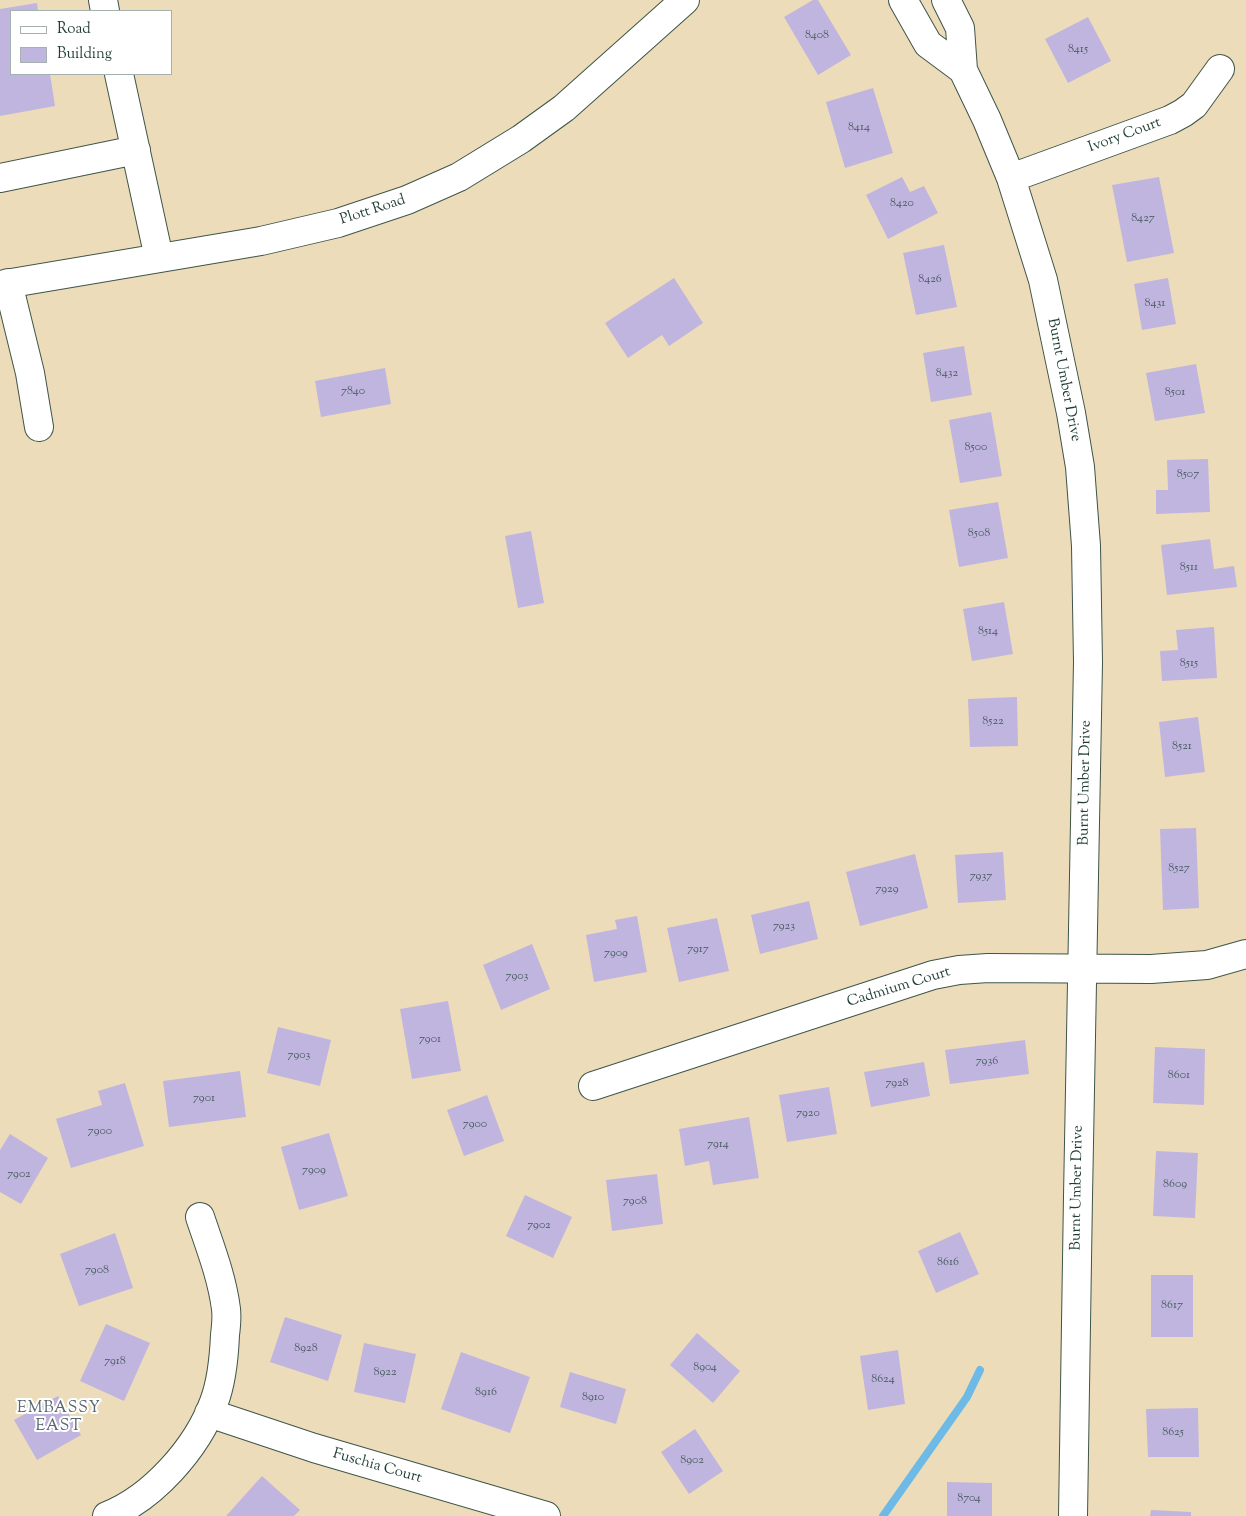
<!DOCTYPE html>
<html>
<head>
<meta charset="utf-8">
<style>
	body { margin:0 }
	#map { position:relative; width:1246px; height:1516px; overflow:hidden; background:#eddcb9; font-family:"Sorts Mill Goudy",serif }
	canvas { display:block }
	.legend { position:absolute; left:10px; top:10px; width:162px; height:65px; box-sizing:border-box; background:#fff; border:1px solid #a5b1ae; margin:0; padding:6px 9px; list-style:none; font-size:15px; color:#1f3d34 }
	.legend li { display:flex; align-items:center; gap:10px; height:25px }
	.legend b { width:25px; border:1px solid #a5b1ae }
</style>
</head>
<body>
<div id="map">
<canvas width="1246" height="1516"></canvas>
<ul class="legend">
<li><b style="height:6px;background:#fff"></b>Road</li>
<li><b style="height:14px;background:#c0b5df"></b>Building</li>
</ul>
</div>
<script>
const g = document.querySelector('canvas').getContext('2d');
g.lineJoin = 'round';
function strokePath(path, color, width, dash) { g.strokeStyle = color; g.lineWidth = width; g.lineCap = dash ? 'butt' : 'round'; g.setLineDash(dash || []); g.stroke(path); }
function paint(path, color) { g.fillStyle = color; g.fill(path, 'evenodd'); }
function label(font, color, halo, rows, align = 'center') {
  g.font = font + ' "Sorts Mill Goudy",serif'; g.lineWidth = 4; g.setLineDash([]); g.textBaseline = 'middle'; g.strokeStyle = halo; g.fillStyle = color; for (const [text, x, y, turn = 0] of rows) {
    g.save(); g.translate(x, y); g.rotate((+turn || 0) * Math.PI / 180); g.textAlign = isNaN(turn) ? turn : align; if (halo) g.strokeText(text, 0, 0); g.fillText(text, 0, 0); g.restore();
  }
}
strokePath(new Path2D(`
	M883 1516 967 1397 980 1370`), '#6dbae7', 8);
paint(new Path2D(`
	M813 0H818L851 55 818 75 784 17Z
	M37 3 38 11H11V74H50L55 106 0 116V9Z
	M1088 17 1111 61 1068 83 1045 39Z
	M873 88 893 153 845 168 826 102Z
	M902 177 910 192 924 186 938 213 888 239 866 195Z
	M1159 177 1174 253 1127 262 1112 185Z
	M944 245 957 307 916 315 903 253Z
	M674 278 703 323 669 346 662 335 628 358 605 323Z
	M1168 278 1176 324 1142 330 1134 284Z
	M964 346 972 395 931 402 923 353Z
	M1196 364 1205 413 1155 421 1146 373Z
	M385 368 391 404 321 417 315 381Z
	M991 412 1002 476 960 483 949 420Z
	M1208 459 1210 512 1156 514V490H1168L1167 460Z
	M998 502 1008 558 959 567 949 510Z
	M531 531 544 603 518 608 505 536Z
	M1210 539 1214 569 1234 566 1237 587 1167 595 1161 545Z
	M1004 602 1013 654 972 661 963 609Z
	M1214 627 1217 678 1162 681 1160 651 1178 650 1176 630Z
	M1017 697 1018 746 970 747 968 699Z
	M1198 717 1205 772 1165 777 1159 722Z
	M1196 828 1199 908 1163 910 1160 829Z
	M1003 852 1006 900 958 903 955 855Z
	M915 854 928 908 860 926 846 872Z
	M809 901 818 939 760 954 751 915Z
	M637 916 647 972 594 982 586 935 617 929 615 920Z
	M717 918 729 971 679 982 667 928Z
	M532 944 550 989 501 1010 483 965Z
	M448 1001 461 1071 412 1079 400 1009Z
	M278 1027 331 1040 320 1086 267 1073Z
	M1025 1040 1029 1074 950 1084 945 1050Z
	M1155 1047 1205 1049 1204 1105 1153 1103Z
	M924 1062 930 1096 871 1107 864 1072Z
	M240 1071 246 1117 169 1127 163 1081Z
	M125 1083 144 1146 71 1168 56 1119 102 1105 98 1091Z
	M829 1087 837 1134 787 1142 779 1095Z
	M487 1095 504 1141 464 1156 447 1110Z
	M749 1117 759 1178 713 1185 709 1161 685 1166 679 1129Z
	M329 1133 348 1196 299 1210 281 1147Z
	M10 1134 48 1158 21 1204 0 1192V1150Z
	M1156 1151 1198 1153 1195 1218 1153 1216Z
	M657 1174 663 1224 612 1231 606 1180Z
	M525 1195 572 1217 553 1258 506 1236Z
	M960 1232 979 1274 936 1293 918 1251Z
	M115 1233 133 1288 79 1306 60 1254Z
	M1151 1275H1193V1337H1151Z
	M285 1317 342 1335 328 1381 270 1362Z
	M106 1324 150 1343 124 1401 80 1381Z
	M697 1333 740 1371 713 1403 670 1365Z
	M364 1343 416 1354 405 1403 354 1392Z
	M898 1350 905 1404 868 1410 860 1356Z
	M461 1352 530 1377 510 1433 441 1409Z
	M570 1372 626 1389 616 1424 560 1407Z
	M58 1396 81 1435 37 1460 14 1420Z
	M1198 1408 1199 1457H1148L1146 1409Z
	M695 1429 723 1471 689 1494 661 1452Z
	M262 1476 300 1510 294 1516H226Z
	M947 1482 992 1483V1516H947Z
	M1151 1510 1191 1512V1516H1150Z`), '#c0b5df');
const minor = new Path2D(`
	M103 0 105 11
	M903 0 928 44 963 70
	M946 0 960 28 963 70 987 120 1011 178 1043 280 1071 413 1080 467 1086 546 1088 662 1078 1196 1073 1516
	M119 74 159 258
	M0 178 136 150
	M1011 178 1170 120 1183 113 1194 105 1220 69
	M8 283 30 373 39 427
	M0 285 261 241 338 223 407 200 459 177 521 139 564 108 685 0
	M593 1086 933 975 959 970 988 968 1151 969 1207 965 1246 954
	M209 1413 314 1448 546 1516
	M107 1516C153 1498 197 1448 214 1402 222 1381 224 1358 225 1335 226 1327 227 1317 226 1309 222 1277 210 1247 200 1217`);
strokePath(minor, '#3e5548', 30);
strokePath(minor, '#fff', 28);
label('12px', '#475b5f', null, [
	["8408",817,36],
	["8415",1078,50],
	["8414",859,128],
	["8420",902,204],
	["8427",1143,219],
	["8426",930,280],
	["8431",1155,304],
	["8432",947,374],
	["7840",353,392],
	["8501",1175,393],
	["8500",976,448],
	["8507",1188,475],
	["8508",979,534],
	["8511",1189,568],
	["8514",988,632],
	["8515",1189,664],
	["8522",993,722],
	["8521",1182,747],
	["8527",1179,869],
	["7937",981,877],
	["7929",887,890],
	["7923",784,927],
	["7917",698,950],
	["7909",616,954],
	["7903",517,977],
	["7901",430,1040],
	["7903",299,1056],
	["7936",987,1062],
	["8601",1179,1076],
	["7928",897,1084],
	["7901",204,1099],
	["7920",808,1114],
	["7900",475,1125],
	["7900",100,1132],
	["7914",718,1145],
	["7909",314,1171],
	["7902",19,1175],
	["8609",1175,1185],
	["7908",635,1202],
	["7902",539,1226],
	["8616",948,1263],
	["7908",97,1271],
	["8617",1172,1306],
	["8928",306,1349],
	["7918",115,1362],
	["8904",705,1368],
	["8922",385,1373],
	["8624",883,1380],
	["8916",486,1393],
	["8910",593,1398],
	["8625",1173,1433],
	["8902",692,1461],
	["8704",969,1499]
]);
label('15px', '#1f3d34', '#fff', [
	["Ivory Court",1125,136,-20],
	["Plott Road",373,211,-18],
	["Burnt Umber Drive",1063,380,79],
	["Burnt Umber Drive",1086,783,-89],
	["Cadmium Court",899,988,-17],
	["Burnt Umber Drive",1078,1188,-89],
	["Fuschia Court",377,1467,16]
]);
g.letterSpacing = '1px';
label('16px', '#576770', '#fff', [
	["EMBASSY",59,1409],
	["EAST",59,1427]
]);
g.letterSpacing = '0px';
</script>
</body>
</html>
